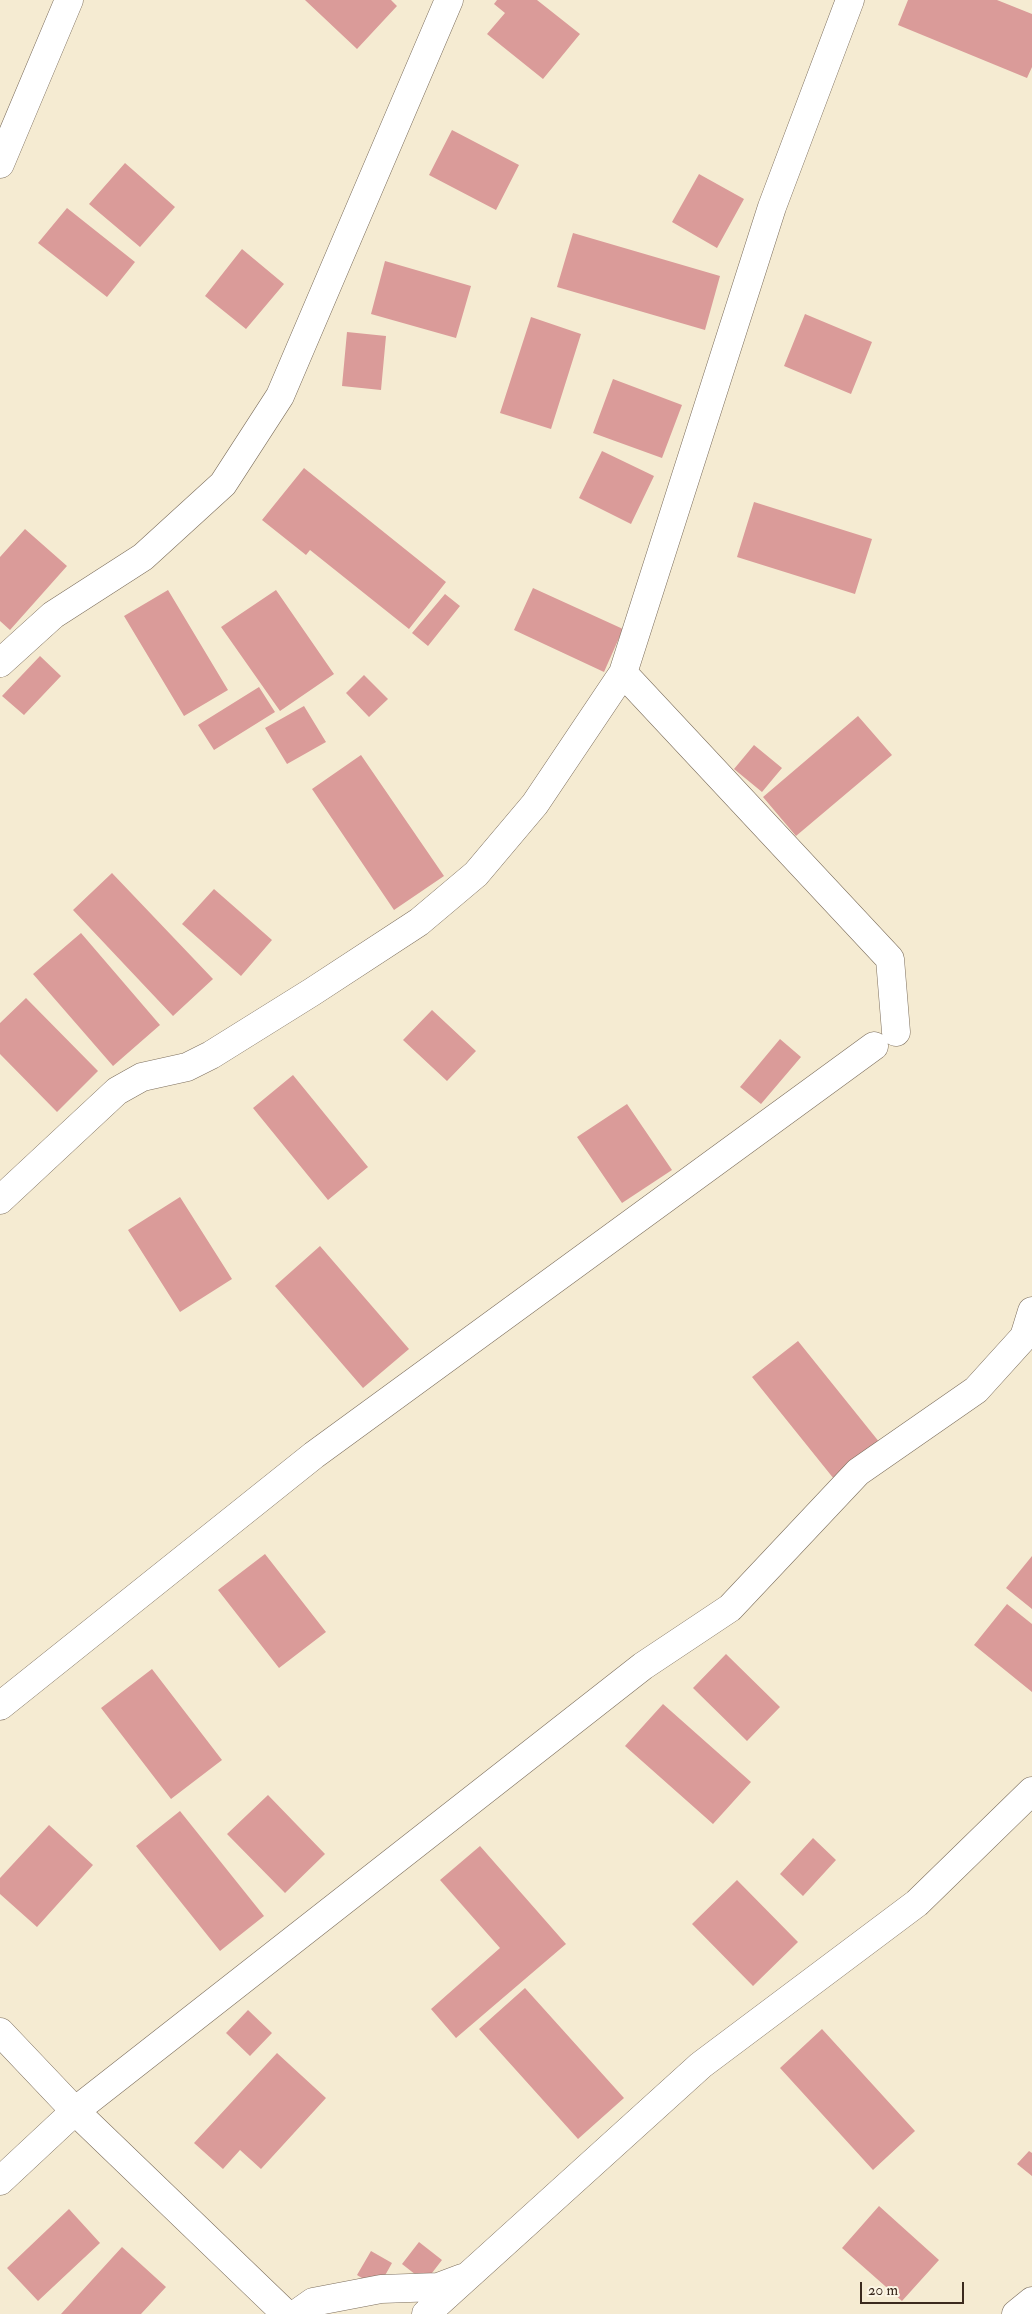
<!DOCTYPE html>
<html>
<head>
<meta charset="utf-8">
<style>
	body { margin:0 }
	#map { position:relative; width:1032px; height:2314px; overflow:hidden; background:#f5ebd2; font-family:"IM FELL Double Pica",serif }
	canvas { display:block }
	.scale { position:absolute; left:860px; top:2282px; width:104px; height:22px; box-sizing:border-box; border:2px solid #3b2a1e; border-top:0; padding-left:6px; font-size:15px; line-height:18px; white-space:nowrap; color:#3b2a1e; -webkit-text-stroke:4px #fcf5e5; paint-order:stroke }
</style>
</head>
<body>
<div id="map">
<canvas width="1032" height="2314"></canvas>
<div class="scale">20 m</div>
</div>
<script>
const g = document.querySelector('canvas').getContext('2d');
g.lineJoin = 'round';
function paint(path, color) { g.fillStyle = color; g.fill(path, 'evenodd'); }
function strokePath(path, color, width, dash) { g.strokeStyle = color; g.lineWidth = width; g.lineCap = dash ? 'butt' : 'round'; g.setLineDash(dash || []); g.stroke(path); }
paint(new Path2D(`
	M305 0H391L397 6 357 49Z
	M497 0H537L580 34 543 79 487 34 505 13 494 4Z
	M908 0H997L1032 14V67L1027 78 898 25Z
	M452 130 519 165 496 210 429 175Z
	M125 163 175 207 140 247 89 204Z
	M699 174 744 199 717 248 672 222Z
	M67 208 135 262 107 297 38 243Z
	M573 233 720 276 705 330 557 287Z
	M242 249 284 284 246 329 205 296Z
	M385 261 471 286 456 338 371 314Z
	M805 314 872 342 851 394 784 366Z
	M531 317 581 334 551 429 500 413Z
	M347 332 386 336 381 390 342 386Z
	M613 379 682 405 662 458 593 433Z
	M602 451 654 476 631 524 579 498Z
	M304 468 446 582 409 629 310 550 306 555 262 520Z
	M754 502 872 539 855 594 737 557Z
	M25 529 67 566 10 630 0 621V557Z
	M533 588 623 629 604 672 514 630Z
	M168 590 228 690 184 716 124 616Z
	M276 590 334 674 280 711 221 627Z
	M445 594 460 606 428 646 412 633Z
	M40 656 61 676 24 715 2 696Z
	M364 675 388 699 369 717 346 693Z
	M259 687 275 712 214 750 198 725Z
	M304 706 326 742 287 764 265 728Z
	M858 716 892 755 796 836 763 797Z
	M754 745 782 768 762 792 734 769Z
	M361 755 444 876 394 910 312 789Z
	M112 873 213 979 173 1016 73 910Z
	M214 889 272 940 241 976 182 924Z
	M81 933 160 1025 113 1066 33 974Z
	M26 998 98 1071 57 1112 0 1054V1023Z
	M432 1010 476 1051 447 1081 403 1040Z
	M780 1039 801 1057 761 1104 740 1087Z
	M293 1075 368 1167 328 1200 253 1108Z
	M627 1104 672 1170 622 1203 577 1137Z
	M180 1197 232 1279 180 1312 128 1230Z
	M320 1246 409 1349 363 1388 275 1286Z
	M798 1341 880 1443 834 1479 752 1377Z
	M265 1554 326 1632 279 1668 218 1590Z
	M1032 1556V1609L1006 1588Z
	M1007 1604 1032 1624V1692L974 1645Z
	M726 1654 780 1707 747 1741 693 1688Z
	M152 1669 222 1760 171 1799 101 1708Z
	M663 1704 751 1782 713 1824 625 1746Z
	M268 1795 325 1854 285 1893 227 1834Z
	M180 1811 264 1916 220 1951 136 1846Z
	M49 1825 93 1865 37 1927 0 1894V1878Z
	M813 1838 836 1860 803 1896 780 1874Z
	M480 1846 566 1944 456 2038 431 2009 500 1948 440 1880Z
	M737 1880 798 1942 753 1986 692 1924Z
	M525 1988 624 2098 578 2139 479 2029Z
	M248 2010 272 2033 250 2056 226 2033Z
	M822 2029 915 2131 873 2170 780 2068Z
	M277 2053 326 2098 261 2169 240 2150 223 2169 194 2143Z
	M1029 2151 1032 2153V2176L1017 2164Z
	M879 2206 939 2260 902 2301 842 2248Z
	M69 2209 100 2243 38 2301 7 2268Z
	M419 2242 442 2260 425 2282 402 2264Z
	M122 2247 166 2287 141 2314H61Z
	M371 2251 392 2263 378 2288 357 2275Z`), '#da9b99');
const minor = new Path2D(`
	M0 164 69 0
	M0 663 53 615 143 557 223 484 280 396 449 0
	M623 673 890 959 896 1032
	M0 1200 117 1091 142 1077 187 1067 211 1055 312 992 419 922 476 874 535 804 623 673 772 207 850 0
	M0 1706 314 1455 874 1046
	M0 2032 75 2111 286 2314
	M0 2181 75 2111 643 1666 730 1608 858 1472 976 1390 1024 1337 1032 1311
	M296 2314 313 2302 381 2289 438 2287 462 2278
	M426 2314 701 2065 917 1903 1032 1791
	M1016 2314 1032 2301`);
strokePath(minor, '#7c6e5d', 29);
strokePath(minor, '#fff', 28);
</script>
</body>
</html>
